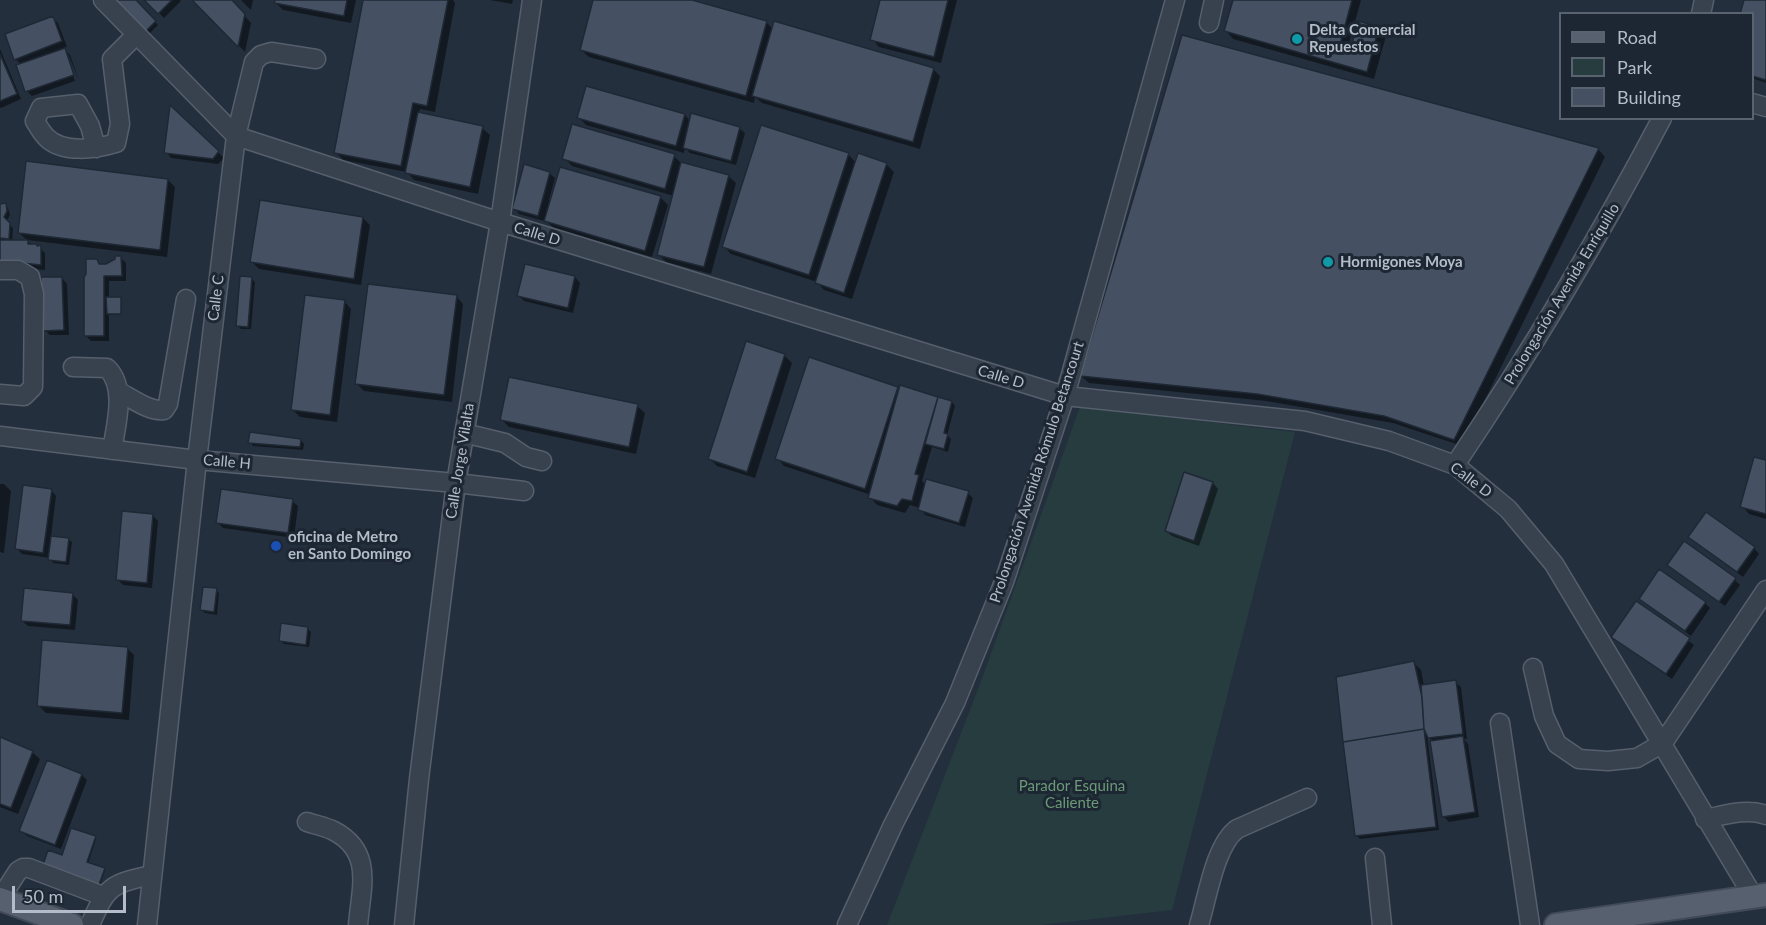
<!DOCTYPE html>
<html>
<head>
<meta charset="utf-8">
<style>
	body { margin:0 }
	#map { position:relative; width:1766px; height:925px; overflow:hidden; background:#242f3e; font-family:Lato,sans-serif }
	canvas { display:block }
	.legend { position:absolute; left:1559px; top:12px; width:195px; height:108px; box-sizing:border-box; background:#1d2633; border:2px solid #59626f; margin:0; padding:8px 10px; list-style:none; font-size:18px; color:#b4bcc9 }
	.legend li { display:flex; align-items:center; gap:12px; height:30px }
	.legend b { width:30px; border:2px solid #59626f }
	.scale { position:absolute; left:12px; top:886px; width:114px; height:27px; box-sizing:border-box; border:3px solid #b4bcc9; border-top:0; padding-left:8px; font-size:18px; line-height:21px; white-space:nowrap; color:#b4bcc9; -webkit-text-stroke:4px #1d2633; paint-order:stroke }
</style>
</head>
<body>
<div id="map">
<canvas width="1766" height="925"></canvas>
<ul class="legend">
<li><b style="height:8px;background:#56606e"></b>Road</li>
<li><b style="height:16px;background:#263c3f"></b>Park</li>
<li><b style="height:16px;background:#455162"></b>Building</li>
</ul>
<div class="scale">50 m</div>
</div>
<script>
const g = document.querySelector('canvas').getContext('2d');
g.lineJoin = 'round';
function paint(path, color) { g.fillStyle = color; g.fill(path, 'evenodd'); }
function strokePath(path, color, width, dash) { g.strokeStyle = color; g.lineWidth = width; g.lineCap = dash ? 'butt' : 'round'; g.setLineDash(dash || []); g.stroke(path); }
function label(font, color, halo, rows, align = 'center') {
  g.font = font + ' Lato,sans-serif'; g.lineWidth = 6; g.setLineDash([]); g.textBaseline = 'middle'; g.strokeStyle = halo; g.fillStyle = color; for (const [text, x, y, turn = 0] of rows) {
    g.save(); g.translate(x, y); g.rotate((+turn || 0) * Math.PI / 180); g.textAlign = isNaN(turn) ? turn : align; if (halo) g.strokeText(text, 0, 0); g.fillText(text, 0, 0); g.restore();
  }
}
paint(new Path2D(`
	M1080 407 1295 432 1172 910 1041 925H887L980 684Z`), '#263c3f');
paint(new Path2D(`
	M117 0H134L158 25 149 34Z
	M146 0H180L181 1 164 18Z
	M194 0H230L251 23 245 52Z
	M241 0H253L251 10Z
	M276 0H356L351 23 283 10 276 3Z
	M364 0H453L455 3 435 112 420 109 419 114 482 128 490 135 478 194 414 180 407 172 343 160 336 152Z
	M490 0H513L512 4Z
	M595 0H686L766 22 773 29 933 69 940 76 920 149 762 103 755 97 754 103 589 57 581 50Z
	M882 0H957L941 63 879 47 872 39Z
	M1234 0H1361L1347 51 1351 53 1360 23 1379 29 1386 36 1374 79 1233 39 1226 31Z
	M1745 0H1766V83L1752 78V14Z
	M52 18 58 23 67 47 63 48 70 55 79 80 68 54H65L75 81 32 96 27 91 21 64 15 59Z
	M0 49 21 99 1 108 0 107Z
	M171 108 224 158 218 164 171 158 166 152Z
	M685 115 691 122 739 128 745 133 736 165 690 153 685 148 684 153 586 125 578 117Z
	M1598 149 1605 157 1462 446 1393 423 1266 401 1089 383 1081 376Z
	M848 154 856 163 886 164 894 172 852 299 824 290 817 282 731 254 723 246Z
	M674 156 682 164 728 176 736 183 711 274 666 262 658 254 674 196 572 166 564 158Z
	M549 173 555 178 549 200 552 201 660 197 668 205 652 257 554 228 544 219V221L519 214 514 208Z
	M168 180 175 187 167 257 27 240 19 233Z
	M5 205 8 208 10 215 6 222 13 228 12 242H28L40 248 45 253V270L17 267 0 250V206Z
	M363 218 370 225 361 285 259 269 251 261Z
	M121 258 126 263V281H109V299L121 300 122 314 109 315V341H91L86 336 96 260 101 265H106Z
	M575 277 580 283 573 313 524 301 519 296Z
	M62 278 67 284 69 335H50L45 330Z
	M252 279 255 282 251 329H241L237 325Z
	M456 296 463 304 452 402 364 391 357 384Z
	M344 301 351 309 337 422 300 417 293 410Z
	M784 355 792 363 755 478 717 466 709 458Z
	M901 387 952 402 955 406 947 435 951 439 948 452 932 447 922 481 926 485 968 493 973 498 965 527 925 515 920 508 910 505 905 513 877 505 870 497 871 495 784 466 777 458 898 388 900 391Z
	M637 406 645 413 636 454 509 427 502 420Z
	M301 440 304 444 303 450 253 446 250 442Z
	M1766 462V519L1749 514 1742 506Z
	M1213 483 1218 489 1199 546 1172 536 1166 531Z
	M0 484H4L11 491 4 553 0 552Z
	M51 490 56 496 51 537 68 539 72 542 69 565 53 563 50 558 22 554 16 548Z
	M292 501 298 506 294 538 223 528 218 523Z
	M152 515 158 521 152 588 123 585 118 580Z
	M1695 542 1754 548 1759 554 1743 577Z
	M1674 570 1735 580 1740 585 1725 606Z
	M216 590 219 593 217 615 205 613 201 610Z
	M72 594 78 600 75 630 28 626 22 621Z
	M1641 599 1705 603 1710 608 1691 636Z
	M1636 603 1694 645 1672 679 1613 637Z
	M307 628 311 632 309 647 284 644 280 640Z
	M127 648 134 655 129 720 46 713 39 706Z
	M1413 662 1421 670 1424 686 1455 682 1461 687 1467 739H1464L1468 744 1479 817 1449 822 1443 816 1434 742 1427 735 1439 830 1360 839 1356 835Z
	M0 739 32 752 40 759 18 814 0 807Z
	M82 775 87 780 61 849 27 836 21 831Z
	M95 837 96 839 88 864 105 871 95 899 63 857Z`), '#0007');
const building = new Path2D(`
	M115 0H136L156 21 145 32Z
	M144 0H172L158 14Z
	M192 0H232L245 14 238 47Z
	M275 0H347L344 16 274 3Z
	M363 0H448L427 106 413 103 401 166 334 153Z
	M593 0H692L767 21 746 96 580 50Z
	M880 0H948L934 57 870 40Z
	M1233 0H1352L1339 48 1350 51 1358 21 1379 27 1367 72 1224 31Z
	M1744 0H1766V80L1752 76V14H1740Z
	M53 16 62 41 14 60 5 34Z
	M774 21 934 68 913 142 752 96Z
	M1182 35 1599 148 1454 440 1384 416 1257 394 1080 376Z
	M65 48 74 75 25 92 16 65Z
	M0 54 17 94 0 101Z
	M586 86 685 114 676 146 577 118Z
	M170 105 219 151 213 159 164 153Z
	M418 112 483 126 470 187 405 173Z
	M691 113 740 127 731 161 683 148Z
	M572 124 675 154 665 189 562 159Z
	M761 125 849 153 809 275 722 247Z
	M858 153 887 163 844 293 815 283Z
	M26 161 168 179 160 250 18 233Z
	M681 162 729 175 704 267 657 255Z
	M524 164 550 172 538 216 512 209Z
	M560 167 661 196 645 251 544 221Z
	M260 200 363 217 354 279 250 262Z
	M6 203 7 211 4 217 10 223 9 239 0 238V204Z
	M0 240H28V244H37V246L41 245V265L12 262 0 266Z
	M115 256H121L122 276H104V336H84V277L86 274V259H97L99 264H106L115 259Z
	M525 264 575 276 568 308 517 296Z
	M240 276 252 277 248 327 236 326Z
	M41 277H62L64 330 43 331Z
	M368 284 457 295 444 395 355 384Z
	M305 295 345 300 330 415 291 410Z
	M106 297H121V314H107Z
	M746 341 785 354 747 472 708 459Z
	M809 357 898 387 865 489 775 459Z
	M509 377 638 404 629 447 500 420Z
	M900 385 938 397 915 474 919 475 912 501 902 499 897 506 868 498Z
	M938 397 952 401 944 433 948 434 944 449 925 444Z
	M250 432 301 439 300 447 248 443Z
	M1754 457 1766 460V514L1740 507Z
	M1184 472 1213 482 1194 541 1165 531Z
	M926 479 969 491 959 523 918 510Z
	M23 485 52 489 43 553 15 549Z
	M221 489 293 499 288 533 216 523Z
	M122 511 153 514 147 583 116 580Z
	M1706 512 1755 547 1737 572 1688 537Z
	M51 536 69 538 66 562 48 560Z
	M1684 541 1736 578 1719 602 1667 565Z
	M1659 569 1706 602 1685 631 1639 599Z
	M203 587 217 588 214 612 200 610Z
	M24 588 73 593 70 625 21 621Z
	M1636 601 1690 638 1666 674 1611 637Z
	M281 623 308 627 306 645 279 641Z
	M42 640 128 647 122 713 37 706Z
	M1414 661 1422 697 1424 729 1343 742 1336 677Z
	M1456 680 1463 734 1428 738 1424 729 1421 685Z
	M1424 729 1436 827 1355 836 1343 742Z
	M1463 736 1475 812 1442 817 1430 741Z
	M0 737 33 751 11 808 0 804Z
	M47 760 82 774 55 845 19 831Z
	M71 828 96 836 87 862 105 868 94 899 38 880 48 850 62 855Z`);
paint(building, '#455162');
strokePath(building, '#1f2835', 1.5);
const minor = new Path2D(`
	M103 0 236 136 500 222 1065 396 1305 421 1389 441 1455 465 1508 509 1554 564 1753 896
	M1701 14 1704 0
	M1209 23 1214 0
	M1752 103 1766 107
	M96 148 90 126 78 104 41 108 35 121C38 126 41 132 46 137 62 154 96 149 116 143L120 124 112 59 136 35
	M0 270H18L30 277 34 294 33 387 24 396 0 394
	M73 367 107 368C127 387 116 425 112 450
	M119 392C132 398 149 412 164 410L168 404 186 299
	M464 433 505 443 526 457 542 461
	M0 436 197 460 456 483 524 491
	M1455 465C1530 353 1599 238 1662 118
	M1533 668 1544 716 1557 744 1579 759 1608 761 1637 758 1663 743 1766 590
	M1500 723 1530 925
	M1705 819C1725 815 1747 808 1766 815
	M307 822C316 825 326 827 334 831 374 852 361 888 358 925
	M1375 858 1382 925
	M0 899 18 871 23 868H29L103 896
	M90 925C107 886 110 884 152 875
	M147 925 197 460 236 136 254 62 261 55 271 52 316 59
	M404 925 419 779 456 483 500 222 532 0
	M847 925 893 825 955 703 1004 582 1065 396 1175 0
	M1199 925C1207 899 1215 845 1237 829L1307 798`);
const major = new Path2D(`
	M0 899 72 925
	M1556 925 1766 895`);
strokePath(minor, '#565f6c', 21);
strokePath(major, '#414a57', 26);
strokePath(minor, '#38414e', 18);
strokePath(major, '#56606e', 22);
for (const [x, y, r, color] of [
	[1297,39,6,"#0f9aa8"],
	[1328,262,6,"#0f9aa8"],
	[276,546,6,"#1a4fb4"]
]) { const dot = new Path2D(); dot.arc(x, y, r, 0, 2 * Math.PI); g.fillStyle = color; g.fill(dot); strokePath(dot, '#1d2633', 2); }
label('bold 15px', '#b4bcc9', '#1d2633', [
	["Delta Comercial",1309,30],
	["Repuestos",1309,47],
	["Hormigones Moya",1340,262],
	["oficina de Metro",288,537],
	["en Santo Domingo",288,554]
], 'left');
label('15px', '#b4bcc9', '#1d2633', [
	["Calle D",537,234,17],
	["Prolongación Avenida Enriquillo",1562,294,-59],
	["Calle C",216,298,-83],
	["Calle D",1001,377,17],
	["Calle Jorge Vilalta",460,461,-81],
	["Calle H",227,462,5],
	["Prolongación Avenida Rómulo Betancourt",1037,472,-72],
	["Calle D",1471,480,37]
]);
label('15px', '#6b9a76', '#1d2633', [
	["Parador Esquina",1072,786],
	["Caliente",1072,803]
]);
</script>
</body>
</html>
